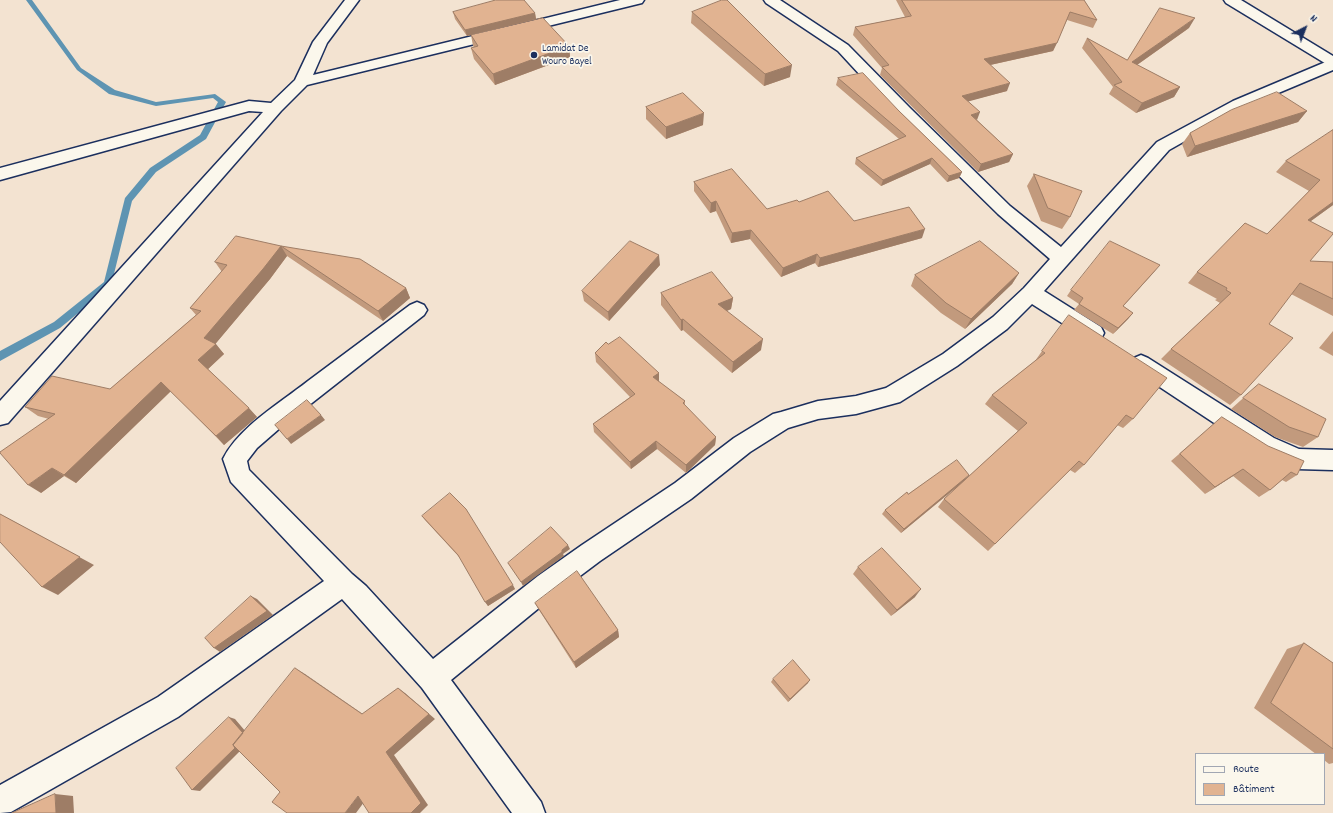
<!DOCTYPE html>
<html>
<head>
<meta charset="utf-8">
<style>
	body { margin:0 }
	#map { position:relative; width:1333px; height:813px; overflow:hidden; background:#f3e3d1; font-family:Dekko,sans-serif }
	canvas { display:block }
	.legend { position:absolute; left:1195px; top:753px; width:130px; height:52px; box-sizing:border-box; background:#fbf7ec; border:1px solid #a1a7b3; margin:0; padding:5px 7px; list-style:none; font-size:12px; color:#1b2f5e }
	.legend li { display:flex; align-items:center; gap:8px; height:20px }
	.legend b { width:20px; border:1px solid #a1a7b3 }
	.north { position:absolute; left:1285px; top:8px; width:40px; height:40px; -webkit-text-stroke:3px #fbf7ec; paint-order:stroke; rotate:42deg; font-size:11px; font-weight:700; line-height:16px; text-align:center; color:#1b2f5e }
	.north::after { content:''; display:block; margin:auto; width:14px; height:18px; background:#1b2f5e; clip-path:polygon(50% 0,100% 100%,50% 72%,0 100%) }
</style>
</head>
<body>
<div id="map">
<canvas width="1333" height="813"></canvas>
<ul class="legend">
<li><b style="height:5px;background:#fbf7ec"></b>Route</li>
<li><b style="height:11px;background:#e1b391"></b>Bâtiment</li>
</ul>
<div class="north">N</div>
</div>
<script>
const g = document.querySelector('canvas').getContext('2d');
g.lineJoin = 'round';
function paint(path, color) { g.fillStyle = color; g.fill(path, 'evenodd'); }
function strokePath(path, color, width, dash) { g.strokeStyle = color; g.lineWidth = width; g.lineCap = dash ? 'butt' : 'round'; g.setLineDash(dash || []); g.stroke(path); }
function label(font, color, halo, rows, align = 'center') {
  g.font = font + ' Dekko,sans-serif'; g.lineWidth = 3.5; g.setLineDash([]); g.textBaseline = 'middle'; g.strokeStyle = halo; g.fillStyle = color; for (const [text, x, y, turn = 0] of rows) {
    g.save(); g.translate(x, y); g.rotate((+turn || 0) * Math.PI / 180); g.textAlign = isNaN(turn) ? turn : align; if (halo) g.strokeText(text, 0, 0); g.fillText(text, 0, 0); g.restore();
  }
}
paint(new Path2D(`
	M26 0H32L81 68 115 90 156 102 215 94 226 102 206 139 156 172 132 201 111 286 60 328 0 361V351L54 322 104 282 125 198 150 168 200 135 218 102 213 98 156 106 109 94 77 70Z`), '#5e94b2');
const minor = new Path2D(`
	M345 0H359L327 43 313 75 620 0H644L642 3 307 85 281 111 8 423 0 425V401L263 112 249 111 0 180V168L249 101 271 103 295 80 313 42Z
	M764 0H780L848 45 910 108 1010 206 1061 247 1157 142 1233 101 1328 61 1333 59V70L1245 107 1169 150 1044 291 1101 327 1104 333 1101 339 1094 341 1087 339 1032 304 1007 329 957 366 900 402 856 414 818 419 788 428 750 452 691 499 600 561 556 594 451 680 541 802 545 813H512L422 688 342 599 178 717 11 812 0 813V785L158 697 324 581 231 482 223 459C239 427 280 403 308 381 342 356 376 330 410 305L417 302 424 305 427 310 424 315 280 428 257 448 247 461 249 470 352 574 366 586 433 659 538 576 582 545 675 483 734 438 773 414 781 412 818 401 856 396 886 388 943 354 993 317 1024 288 1050 259 998 214 898 116 838 51 766 3Z
	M1141 355 1148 358 1274 438 1299 449 1333 450V470L1297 469 1258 452 1134 370 1130 364 1134 358Z`);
const primary = new Path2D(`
	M1224 0H1241L1333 56V67L1328 65 1226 3Z`);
strokePath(minor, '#1b2f5e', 3);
strokePath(primary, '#1b2f5e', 3);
paint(minor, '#fbf7ec');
paint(primary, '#fbf7ec');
paint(new Path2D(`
	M896 0H1084L1097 20 1093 28 1067 20 1053 51 990 65 1007 91 968 101 977 120 1013 154 1009 162 978 172 880 75 882 68 853 35 855 27 905 17Z
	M453 12 535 13 536 19 467 36 455 19Z
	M692 12 790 77 764 86 691 23Z
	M1189 28 1137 65 1180 87 1174 97 1136 113 1109 94 1113 87 1082 48 1087 38 1127 60Z
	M471 35 569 46 570 57 495 85 474 59 471 48 474 47 473 46Z
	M838 78 899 111 962 172 959 178 947 182 930 164 881 186 855 164 856 158 899 139 836 85Z
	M646 107 703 125 666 139 646 119Z
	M1307 111 1298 122 1187 157 1182 144 1190 133Z
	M1333 130V205L1311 221 1310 261 1333 262V316L1291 294 1269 324 1241 395 1230 405 1161 359 1171 349 1220 303 1215 300 1217 299 1188 283 1197 272 1267 234 1309 191 1276 172 1286 161Z
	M1034 174 1070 217 1062 229 1041 221 1027 186Z
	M694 182 767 209 799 202 854 221 922 238 818 267 815 263 781 277 750 239 731 243 716 211 710 213 694 191Z
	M281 246 406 288 410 298 383 321 287 256 270 279 215 344 224 354 208 369 257 417 224 445 171 391 76 483 64 476 41 493 49 419 38 416 25 407 110 389 196 315 190 308 222 272 215 262Z
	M660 265 609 321 584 301 582 291Z
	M1155 271 1123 306 1133 313 1128 319 1113 334 1074 310 1079 304 1067 296 1071 290Z
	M1019 273 1012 284 965 329 941 313 911 286 915 275Z
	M661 293 733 298 731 309 727 311 761 350 732 373 683 330 681 331 661 305Z
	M1333 331V356L1319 348Z
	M608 344 659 373V382L685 401V406L716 437 715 445 686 473 657 449 631 469 594 432 593 424 630 397 596 362 595 353Z
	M1042 351 1133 419 1123 428 1117 425 1084 465 1075 473 1070 470 988 551 938 507 944 499 957 487 901 533 882 514 885 510 908 494 967 478 1018 431 985 404 992 395 1035 361Z
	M1259 384 1318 437 1303 447 1275 437 1231 409Z
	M1222 417 1297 475 1286 482 1282 480 1270 490 1259 497 1233 476 1205 494 1171 461Z
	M422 516 515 589 488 606 460 558 425 520Z
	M858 567 915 597 891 616 853 574Z
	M535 603 618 630 619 637 576 668 539 610Z
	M1304 643 1333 663V763L1329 764 1324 760V754H1316L1254 708 1287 649Z
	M773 679 808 683 788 702 771 682Z`), '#c29a7d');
paint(new Path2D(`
	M535 13 536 19 467 36 465 30Z
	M1195 18 1189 28 1127 72 1132 62Z
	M1057 43 1053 51 981 67 984 59Z
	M569 46 570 57 495 85 493 74Z
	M792 65 790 77 764 86 765 74Z
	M1010 83 1007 91 959 104 962 96Z
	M1180 87 1174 97 1136 113 1142 103Z
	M1307 111 1298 122 1187 157 1195 146Z
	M980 112 977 120 971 115Z
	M704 113 703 125 666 139V127Z
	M1013 154 1009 162 978 172 981 164Z
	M932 158 930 164 881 186 883 180Z
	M962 172 959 178 947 182 949 176Z
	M716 201V211L710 213 711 203Z
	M1333 202V205L1297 231 1308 220Z
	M925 229 922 238 818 267 820 258Z
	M751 230 750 239 731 243 732 233Z
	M281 246 287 256 270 279 212 348 204 338Z
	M817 254 815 263 781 277 783 268Z
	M659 255 660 265 609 321 608 312Z
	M1160 265 1155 271 1118 312 1123 306Z
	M1019 273 1012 284 965 329 971 319Z
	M406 288 410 298 383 321 378 311Z
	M733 298 731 309 717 315 718 304Z
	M1133 313 1128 319 1113 334 1118 328Z
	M683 319V330L681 331V320Z
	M763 339 761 350 732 373 733 362Z
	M216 344 224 354 207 370 198 360Z
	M659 373V382L653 377Z
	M161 382 171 391 76 483 64 475Z
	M249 408 257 417 224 445 216 436Z
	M321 415 325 420 291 444 287 439Z
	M716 437 715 445 686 473V465Z
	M656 441 657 449 631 469 630 462Z
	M52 468 64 476 41 493 28 485Z
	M1243 469 1233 476 1205 494 1215 487Z
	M969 475 965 480 901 533 904 529Z
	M0 514 94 565 58 595 42 587Z
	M568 545 570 549 563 554 564 556 523 586 521 582Z
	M513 585 515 589 488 606 485 602Z
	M921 589 915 597 891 616 897 610Z
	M251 596 257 599 273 615 220 652 214 648Z
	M618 630 619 637 576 668 574 662Z
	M295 668 305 674 370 719 362 714Z
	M810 680 808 683 788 702 790 699Z
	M398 688 405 693 435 719 394 755 428 805 420 813H411L386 752Z
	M229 717 235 719 252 739 200 791 192 790Z
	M55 794 73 796 74 813H56Z
	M358 796 367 798 356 813H345Z`), '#9e7d66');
const building = new Path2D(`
	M496 0H524L535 13 465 30 453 12Z
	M722 0H727L792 65 765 74 692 12Z
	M902 0H1084L1097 20 1070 12 1057 43 984 59 1010 83 962 96 980 112 971 115 1013 154 981 164 882 67 889 65 855 27 911 16Z
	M1160 8 1195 18 1132 62 1180 87 1142 103 1114 85 1122 82 1087 38 1127 60Z
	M543 18 569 46 493 74 471 48 478 46 471 35Z
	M863 73 899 111 962 172 949 176 932 158 883 180 856 158 906 136 838 78Z
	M1277 92 1307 111 1195 146 1190 133 1231 110Z
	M683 93 704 113 666 127 646 107Z
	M1333 130V202L1308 220 1333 233V234L1310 261 1333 262V299L1300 283 1269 324 1293 338 1241 395 1171 349 1231 293 1226 290 1227 288 1197 272 1245 223 1267 234 1320 180 1286 161Z
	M732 169 767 209 797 200 799 202 828 191 854 221 909 207 925 229 820 258 817 254 783 268 751 230 732 233 716 201 711 203 694 182Z
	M1034 174 1082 191 1070 217 1048 208Z
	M236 236 281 246 360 259 406 288 378 311 281 246 263 269 204 338 216 344 198 360 249 408 216 436 161 382 64 475 52 468 28 485 0 453V452L55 414 25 407 52 376 110 389 201 311 190 308 227 265 215 262Z
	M630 241 659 255 608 312 582 291Z
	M980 241 1019 273 971 319 946 303 915 275Z
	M1110 241 1160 265 1123 306 1133 313 1118 328 1079 304 1083 298 1071 290Z
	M712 272 733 298 718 304 763 339 733 362 683 319 681 320 661 293Z
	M1069 315 1167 378 1133 419 1126 415 1084 465 1079 461 995 544 944 499 1027 423 992 395 1045 353 1042 351Z
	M620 337 659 373 653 377 685 401 683 403 716 437 686 465 656 441 630 462 593 424 635 394 595 353 606 342 608 344Z
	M1259 384 1326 419 1318 437 1289 427 1243 398Z
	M307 400 321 415 287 439 275 425Z
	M1222 417 1268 446 1304 461 1297 475 1291 472 1270 490 1243 469 1215 487 1180 454Z
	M957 460 969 475 904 529 885 510 907 492 908 494Z
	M450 493 466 509 513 585 485 602 458 555 422 516Z
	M0 514 80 557 42 587 0 542Z
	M551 527 568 545 562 550V552L521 582 508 563Z
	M882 548 921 589 897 610 858 567Z
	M577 571 618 630 574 662 535 603Z
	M251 596 267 611 214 648 205 638Z
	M1304 643 1333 663V749L1271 703Z
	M793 660 810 680 790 699 773 679Z
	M295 668 362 714 398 688 429 714 386 752 421 803 411 813H369L358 796 345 813H287L272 802 280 792 233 745Z
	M229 717 243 733 233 745 235 748 192 790 176 768Z
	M55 794 56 813H12Z`);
paint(building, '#e1b391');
strokePath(building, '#9e7d66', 1);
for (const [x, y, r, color] of [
	[534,55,4,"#1b2f5e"]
]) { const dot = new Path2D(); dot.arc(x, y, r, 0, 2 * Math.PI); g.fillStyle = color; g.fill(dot); strokePath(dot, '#fbf7ec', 1.5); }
label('11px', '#1b2f5e', '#fbf7ec', [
	["Lamidat De",542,49],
	["Wouro Bayel",542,62]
], 'left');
</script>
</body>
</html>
